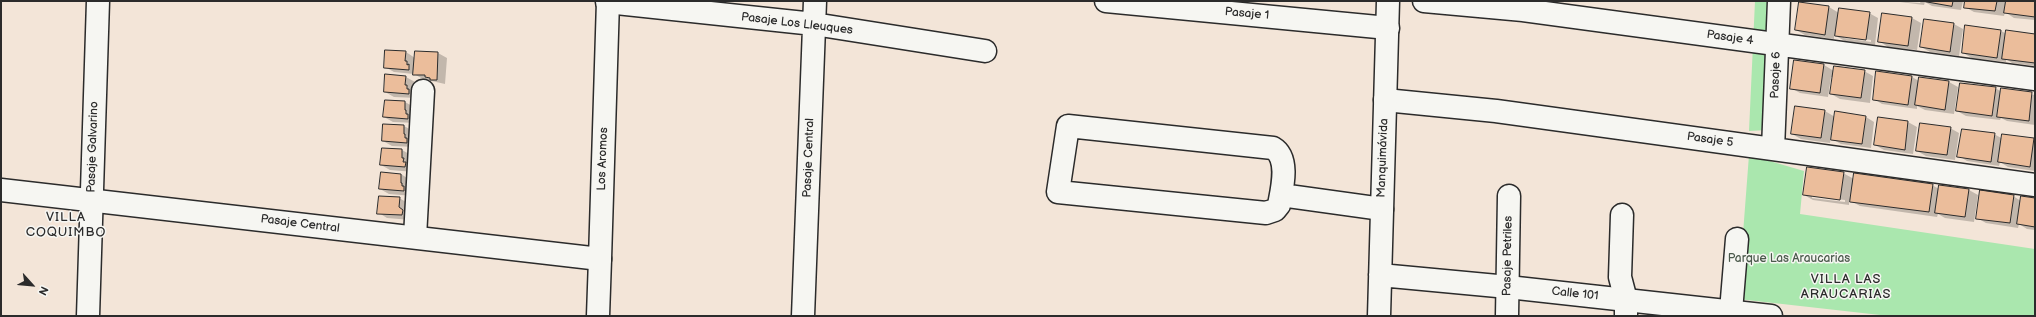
<!DOCTYPE html>
<html>
<head>
<meta charset="utf-8">
<style>
	body { margin:0 }
	#map { position:relative; width:2036px; height:317px; overflow:hidden; background:#f3e5d8; font-family:"Balsamiq Sans",sans-serif }
	canvas { display:block }
	.frame { position:absolute; inset:0; border:2px solid #2b2b2b; pointer-events:none }
	.north { position:absolute; left:12px; top:265px; width:40px; height:40px; -webkit-text-stroke:3px #f6f6f2; paint-order:stroke; rotate:117deg; font-size:11px; font-weight:700; line-height:16px; text-align:center; color:#2b2b2b }
	.north::after { content:''; display:block; margin:auto; width:14px; height:18px; background:#2b2b2b; clip-path:polygon(50% 0,100% 100%,50% 72%,0 100%) }
</style>
</head>
<body>
<div id="map">
<canvas width="2036" height="317"></canvas>
<div class="frame"></div>
<div class="north">N</div>
</div>
<script>
const g = document.querySelector('canvas').getContext('2d');
g.lineJoin = 'round';
function paint(path, color) { g.fillStyle = color; g.fill(path, 'evenodd'); }
function strokePath(path, color, width, dash) { g.strokeStyle = color; g.lineWidth = width; g.lineCap = dash ? 'butt' : 'round'; g.setLineDash(dash || []); g.stroke(path); }
function label(font, color, halo, rows, align = 'center') {
  g.font = font + ' "Balsamiq Sans",sans-serif'; g.lineWidth = 3; g.setLineDash([]); g.textBaseline = 'middle'; g.strokeStyle = halo; g.fillStyle = color; for (const [text, x, y, turn = 0] of rows) {
    g.save(); g.translate(x, y); g.rotate((+turn || 0) * Math.PI / 180); g.textAlign = isNaN(turn) ? turn : align; if (halo) g.strokeText(text, 0, 0); g.fillText(text, 0, 0); g.restore();
  }
}
paint(new Path2D(`
	M1755 1H1778L1767 130 1749 131Z
	M1749 155 1804 171 1800 214 2035 249V316H1889L1738 299Z`), '#aae7ae');
paint(new Path2D(`
	M1892 1 1920 3 1921 1H1963L1961 10 1932 6 1925 2 1924 5Z
	M1966 1H2035V20L2014 18 2005 12 2004 16 1974 12 1965 7Z
	M1829 7 1839 13H1869L1878 18 1875 45 1845 41 1834 35V39L1805 35 1796 30ZM1844 36 1871 40V42L1844 38Z
	M1883 15 1912 18 1921 23 1917 50 1888 47 1879 41Z
	M1925 20 1954 24 1963 29 1959 56 1930 52 1921 47Z
	M2001 31 2007 34 2035 35V66L2012 63 2006 59V62L1972 58 1963 53Z
	M406 52 415 58 438 53 447 58 445 84 423 79 414 74 394 72 385 67Z
	M1824 65 1834 71H1864L1873 76 1870 103 1840 99 1831 94 1833 77H1831L1828 97 1800 93 1791 88Z
	M406 77 415 82 414 90 417 98 394 97 385 92Z
	M1912 77 1919 81 1920 78 1949 82 1958 87 1954 114 1925 110 1917 106V109L1882 104 1874 99Z
	M1995 88 2002 92V90L2035 95V125L2007 121 2001 118 2000 120 1966 116 1957 111Z
	M405 102 414 107 417 123 393 122 384 117Z
	M1825 111 1835 117H1866L1874 122 1871 148 1841 144 1832 139 1835 117H1834L1830 143 1801 139 1792 134Z
	M1878 118 1908 122 1917 127 1913 154 1884 150 1875 145Z
	M404 126 413 131 416 147 392 146 383 141Z
	M1950 128 1959 133 1955 160 1926 156 1917 151Z
	M1994 134 2003 139 2035 140V171L2008 167 2000 162 1999 166 1967 161 1959 156Z
	M383 149 402 150 411 155 414 172 390 170 381 165Z
	M1843 173 1854 179 1932 185 1939 189 1969 190 1978 195 1974 222 1945 218 1938 214 1937 217 1860 206 1849 200V205L1813 200 1804 195ZM1812 196 1845 200V202L1812 198Z
	M401 174 410 180 413 196 389 194 380 189Z
	M2013 196 2021 201 2035 199V230L2027 229 2019 224 2018 228 1986 223 1977 218Z
	M399 198 408 203 411 220 387 218 379 213Z`), '#0003');
const building = new Path2D(`
	M1922 1H1953L1952 6Z
	M1965 1H1997L1995 11 1964 8Z
	M2006 1H2035V17L2004 13Z
	M1799 2 1829 6 1825 35 1795 30Z
	M1839 8 1870 12 1866 40 1835 36Z
	M1882 13 1912 17 1908 46 1878 42Z
	M1924 19 1954 23 1950 52 1920 47Z
	M1965 25 2001 30 1997 58 1962 53Z
	M2006 30 2035 34V63L2002 59Z
	M385 50 406 51 405 61H407V65L409 64V70L384 68Z
	M415 51 438 52 437 80H430V78L425 77V75H413Z
	M1794 60 1824 64 1820 93 1790 89Z
	M1834 66 1865 70 1861 98 1830 94Z
	M1876 71 1912 76 1908 105 1873 100Z
	M385 74 406 76 405 85H407V89H409V94L384 92Z
	M1919 77 1949 81 1945 110 1915 105Z
	M1960 83 1996 87 1992 116 1956 111Z
	M2001 88 2032 92 2029 121 1997 117Z
	M385 100 405 101V110H406V114H408V119L383 117Z
	M1795 106 1825 110 1821 138 1791 134Z
	M1835 111 1866 116 1862 144 1831 140Z
	M1878 117 1908 121 1905 150 1874 145Z
	M1920 123 1951 127 1947 155 1916 151Z
	M383 124 404 125V134H405V138H407V143L382 141Z
	M1962 129 1995 133 1991 162 1957 157Z
	M2002 134 2034 138 2030 167 1998 162Z
	M382 148 402 149V158H404L403 162H406L405 167 380 165Z
	M1807 167 1844 172 1840 200 1803 195Z
	M381 172 401 174V183H402V186H404V191L379 189Z
	M1854 173 1933 184 1929 212 1850 202Z
	M1939 185 1969 189 1965 217 1935 213Z
	M1980 190 2014 195 2010 223 1976 219Z
	M379 196 400 197 399 207 403 210 402 215 377 214Z
	M2021 196 2035 198V227L2017 224Z`);
paint(building, '#ebbd9b');
strokePath(building, '#2b2b2b', 1);
const minor = new Path2D(`
	M1106 1 1388 28
	M1424 1 1523 10 2035 79
	M607 2 814 24 985 51
	M1385 100 1496 111 2035 185
	M1068 126 1273 148C1290 158 1282 189 1279 205L1275 210 1266 213 1058 192Z
	M1773 149 1779 1
	M1281 195 1382 209
	M1622 215 1620 277 1626 300V316
	M415 237 423 91
	M1731 311 1737 239
	M88 316 98 1
	M598 316 600 259
	M803 316 815 1
	M1507 316 1509 196`);
const tertiary = new Path2D(`
	M1 190 600 259 608 1
	M1380 275 1508 287 1771 316
	M1379 316 1388 1`);
strokePath(minor, '#2b2b2b', 25);
strokePath(tertiary, '#2b2b2b', 25);
strokePath(minor, '#f6f6f2', 22);
strokePath(tertiary, '#f6f6f2', 22);
label('12px', '#2b2b2b', '#f6f6f2', [
	["Pasaje 1",1247,14,5],
	["Pasaje Los Lleuques",797,24,7],
	["Pasaje 4",1730,38,8],
	["Pasaje 6",1776,75,-88],
	["Pasaje 5",1710,140,8],
	["Pasaje Galvarino",93,147,-88],
	["Pasaje Central",809,158,-88],
	["Manquimávida",1383,158,-88],
	["Los Aromos",603,159,-88],
	["Pasaje Central",300,224,7],
	["Pasaje Petriles",1508,256,-89],
	["Calle 101",1575,294,6]
]);
label('12px', '#4b5a4c', '#f6f6f2', [
	["Parque Las Araucarias",1789,259]
]);
g.letterSpacing = '1px';
label('13px', '#2b2b2b', '#f6f6f2', [
	["VILLA",66,218],
	["COQUIMBO",66,233],
	["VILLA LAS",1846,280],
	["ARAUCARIAS",1846,295]
]);
g.letterSpacing = '0px';
</script>
</body>
</html>
